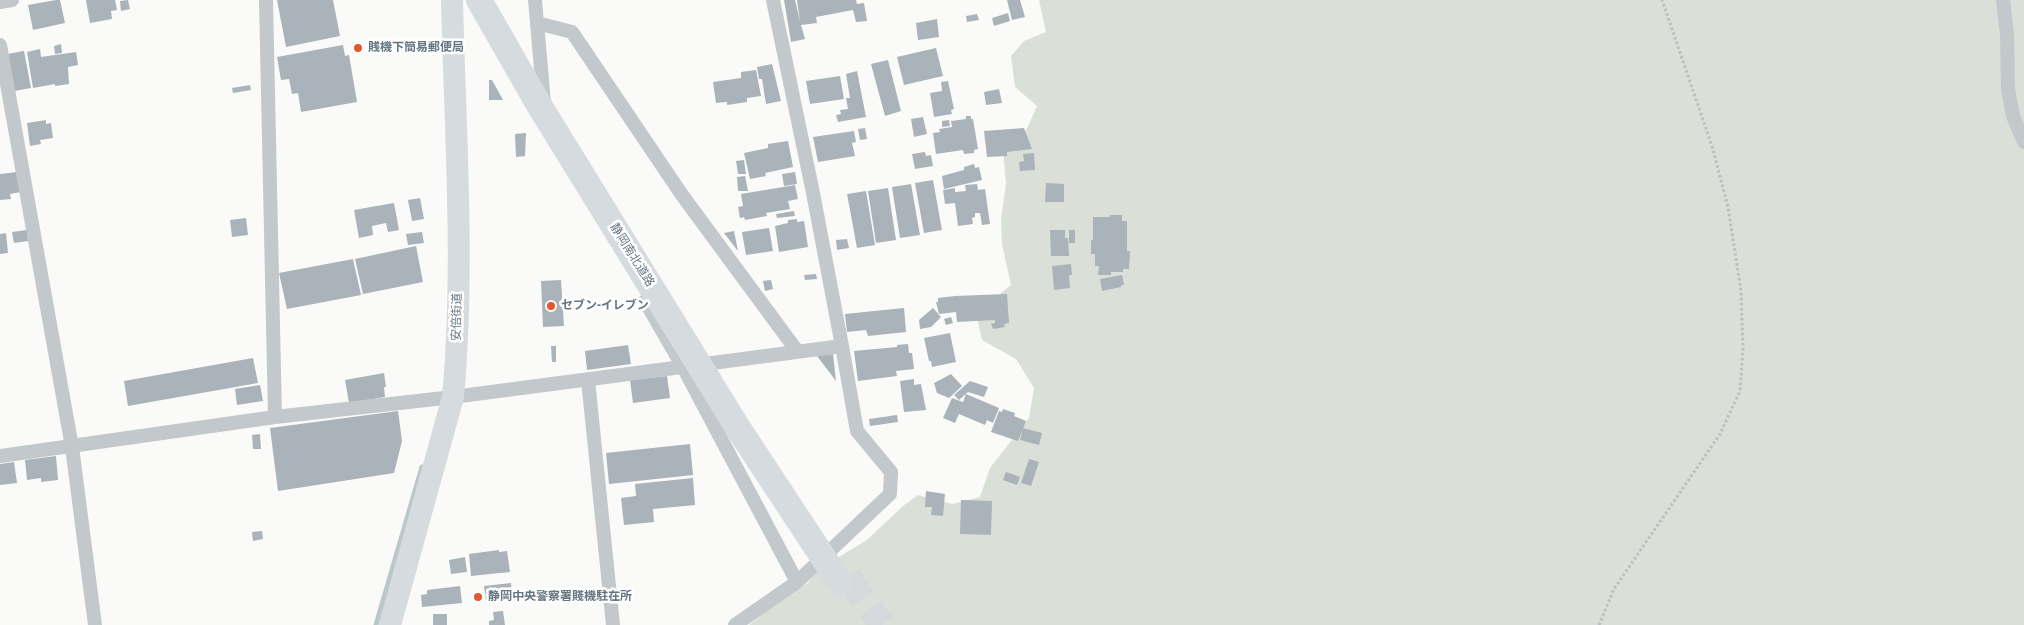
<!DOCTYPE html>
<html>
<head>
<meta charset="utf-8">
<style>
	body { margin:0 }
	canvas { display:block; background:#fafaf8 }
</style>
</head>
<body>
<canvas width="2024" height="625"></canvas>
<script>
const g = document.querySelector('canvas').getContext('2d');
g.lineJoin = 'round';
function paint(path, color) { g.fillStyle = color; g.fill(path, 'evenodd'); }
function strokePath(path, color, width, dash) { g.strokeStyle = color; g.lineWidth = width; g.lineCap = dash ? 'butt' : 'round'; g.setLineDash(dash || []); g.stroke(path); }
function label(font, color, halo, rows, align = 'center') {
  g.font = font + ' "Noto Sans","Noto Sans JP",sans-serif'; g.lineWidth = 5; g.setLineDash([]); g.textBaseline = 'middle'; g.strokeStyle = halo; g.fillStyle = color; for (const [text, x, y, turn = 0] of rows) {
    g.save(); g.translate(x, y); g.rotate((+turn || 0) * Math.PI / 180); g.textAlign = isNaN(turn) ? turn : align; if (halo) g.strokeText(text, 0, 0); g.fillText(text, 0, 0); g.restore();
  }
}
paint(new Path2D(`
	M1039 0H2024V625H749L789 593 808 583 817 570 867 540 903 506 918 495 952 504 980 497 990 468 1029 418 1034 388 1016 359 982 340 976 313 1011 285 1002 244 1001 219 1006 184 1003 148 1024 135 1037 106 1015 87 1011 56 1024 41 1046 32Z`), '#dadfd7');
strokePath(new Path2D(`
	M376 625 422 467`), '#bbc7cb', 5);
paint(new Path2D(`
	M56 0H60L65 23 33 30 28 5Z
	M86 0H115L117 10 111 11 112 19 90 23Z
	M128 0 130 9 121 11 120 1Z
	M277 0H333L340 36 286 47Z
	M784 0H795L800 21 797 0H856L857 4 864 3 867 21 856 22 853 10 816 17 817 23 801 25 805 39 791 42Z
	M1007 0H1020L1025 17 1012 20Z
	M1008 13 1010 21 994 26 992 18Z
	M977 14 979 20 967 22 966 16Z
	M937 19 939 37 918 40 916 23Z
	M61 44 62 53 55 54 54 46Z
	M343 45 345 56 349 55 357 102 301 112 298 93 292 94 289 79 281 80 277 57Z
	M936 48 943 76 904 85 897 57Z
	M40 49 41 57 76 52 78 65 68 67 69 84 55 86V84L33 88 27 52Z
	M24 51 31 88 14 91 7 54Z
	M888 60 901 111 885 116 871 64Z
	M772 64 781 101 766 104 762 79H759L757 67Z
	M756 70 761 96 747 98V102L727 105V102L716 103 713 82 741 78V72Z
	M857 71 866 117 838 122 836 115 841 114 840 110 848 109 846 98H850L846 74Z
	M840 76 844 99 810 104 806 81Z
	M489 80H492L503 100H489Z
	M948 81 954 109 951 110 952 114 934 117 930 93 942 91 941 82Z
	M250 85 251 90 233 93 232 88Z
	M999 89 1002 103 986 105 984 92Z
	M966 116H971V119H973L978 149 974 150V153L964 154 963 150 936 154 933 133 940 132 939 129 952 127 951 121 966 119Z
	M923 117 927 134 914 137 911 119Z
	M46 120V124L51 123 53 138 40 140 41 144 30 146 27 123Z
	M949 120 950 126 942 127V121Z
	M865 128 867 139 860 140 858 129Z
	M1024 128 1032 149 1007 152V156L987 157 984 131Z
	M854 131 856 142 852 143 855 156 818 162 813 137Z
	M526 133 525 156 516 157 515 134Z
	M788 141 793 167 765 173 766 176 750 179 744 153 768 148V144Z
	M925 152 926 156 931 155 933 166 915 169 912 154Z
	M1034 153 1035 170 1020 171 1019 162 1024 161 1023 154Z
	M744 160 746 174H738L736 161Z
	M974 164 975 168 979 167 982 180 944 189 942 176 964 170V167Z
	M18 172 21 192 10 194 11 199 0 200V174Z
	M795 172 797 184 784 186 782 174Z
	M745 176 748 191H738L737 177Z
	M933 180 942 230 924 233 915 183Z
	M1046 183 1064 184V202H1045Z
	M911 184 920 235 900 238 892 187Z
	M977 184 978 190 985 189 990 224 982 225 980 213H975V217L972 218 973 224 958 226 955 203 945 204 943 190 955 188V192L966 191 965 185Z
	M795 185 798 199 788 201 790 209 766 213 767 216 745 220 744 217 740 218 738 207 743 206 741 194Z
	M888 188 896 240 876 243 868 191Z
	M866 191 875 245 857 248 847 194Z
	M420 198 424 219 412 221 408 200Z
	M394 203 399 230 388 232 386 223 372 226 373 235 359 238 354 210Z
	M794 211 795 216 777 218 776 214Z
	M1110 215H1122V221H1127V251H1130L1129 269H1123V272H1111V275H1098L1099 266H1095V254H1091V240H1093V217H1110Z
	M246 218 248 235 232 237 230 220Z
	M797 219V222L804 221 808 247 779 252 775 226 788 223V220Z
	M769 228 773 251 746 255 742 232Z
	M27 230 28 241 14 243 12 232Z
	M1050 230H1065V238H1068L1069 256H1051Z
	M1069 230H1075V243H1069Z
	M734 231 738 251 724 233Z
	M422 232 424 243 408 245 406 234Z
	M6 233 8 253 0 254V234Z
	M847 239 849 248 837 250 836 240Z
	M416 246 423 282 363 294 355 259Z
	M353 259 361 295 287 309 279 273Z
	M1071 264 1072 275H1069L1070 288 1054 290 1052 266Z
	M816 274 817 279 805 280 804 275Z
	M1122 275 1124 285H1121V287L1102 291 1100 279Z
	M561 280 564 326 543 327 541 281Z
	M771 280 773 289 765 291 763 281Z
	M1007 294 1009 323 1004 324 1005 327 993 329 991 324 995 323V320L957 322 956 312 939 314 936 302H938V298L955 296Z
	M904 308 906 332 868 336 866 330 847 332 845 314Z
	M933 308 941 317 931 327 920 329 919 320Z
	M951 317 953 323 946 325 944 319Z
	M950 333 956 362 932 367 931 361H929L924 338Z
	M908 344 909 353H912L914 369 896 371 897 376 858 381 854 351 897 347V345Z
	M628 345 631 364 587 370 585 351Z
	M551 346H556V362H552Z
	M833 354 836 381 817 356Z
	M253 358 258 383 128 406 124 381Z
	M384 373 386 387H384L385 397 349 403 345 380Z
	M951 374 962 386 949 398 937 393 934 383Z
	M667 376 670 398 633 403 630 380Z
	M914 379V385L921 384 926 410 904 412 900 381Z
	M970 381 988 387 984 397 968 392 959 400 954 395Z
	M260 385 263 401 237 405 235 389Z
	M966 394 999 408 993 423 987 420 985 425 959 414 955 423 943 418 952 398 963 402Z
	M1003 409 1015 413 1014 416 1026 421 1018 441 991 432 999 411 1002 412Z
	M398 411 402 441 394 473 278 491 270 428Z
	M897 415 898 422 870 426 869 419Z
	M1023 428 1042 433 1039 445 1020 440Z
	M260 434 261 449H253L252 435Z
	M690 444 693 475 609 484 606 453Z
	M56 456 58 480 41 482V478L27 480 25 460Z
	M1029 459 1039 462 1031 486 1021 483Z
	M14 462 17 483 0 485V464Z
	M1006 472 1020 477 1017 485 1003 480Z
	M693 478 695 505 653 509 654 522 624 525 621 498 636 496 635 484Z
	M926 491 945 494 943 516 931 515 932 507H925Z
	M961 500 992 501 991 535 960 534Z
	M262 531 263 539 253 541 252 532Z
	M499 550V552L507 551 510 572 471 576 469 554Z
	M465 557 467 572 451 574 449 560Z
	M511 583 512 597 486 600 484 586Z
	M460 586 462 603 422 607 421 595 427 594V590Z
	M503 611 505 625H489V621L494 620 493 612Z
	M433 614H447V625H433Z`), '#aab3b9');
strokePath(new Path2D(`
	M848 577 882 625`), '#d5d9db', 26, [26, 13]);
strokePath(new Path2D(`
	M1599 625 1614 589 1720 434 1740 391 1743 349 1741 291 1728 207 1712 146 1662 0`), '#bbbfc2', 3, [2.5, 2.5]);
strokePath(new Path2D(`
	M266 0 275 417
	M535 0 537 23 572 32 682 195 797 351
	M2003 0 2007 34 2008 89 2013 116 2024 142
	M0 2 12 0
	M537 23 544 103
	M0 45 72 447 95 625
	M645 301 683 367 797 582
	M588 380 613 625
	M0 456 275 417 453 397 842 346 813 193 773 0
	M735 625 797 582 890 494 891 472 857 431 842 346`), '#c3c8cc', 14);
strokePath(new Path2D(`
	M390 625 453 397C465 265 455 132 452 0`), '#d6dbdf', 22);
strokePath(new Path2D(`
	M479 0 539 105 738 428 840 583`), '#d6dbdf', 26);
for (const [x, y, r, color] of [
	[358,48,5,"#e4572e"],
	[551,306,5,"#e4572e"],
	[478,597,5,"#e4572e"]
]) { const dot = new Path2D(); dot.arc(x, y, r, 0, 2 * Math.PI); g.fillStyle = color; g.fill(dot); strokePath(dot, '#fff', 2); }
label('bold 12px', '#657683', '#fff', [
	["賎機下簡易郵便局",368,48],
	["セブン-イレブン",561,306],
	["静岡中央警察署賤機駐在所",488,597]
], 'left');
label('12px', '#657683', '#fff', [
	["静岡南北道路",632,255,58],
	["安倍街道",457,317,-89]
]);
</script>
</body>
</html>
